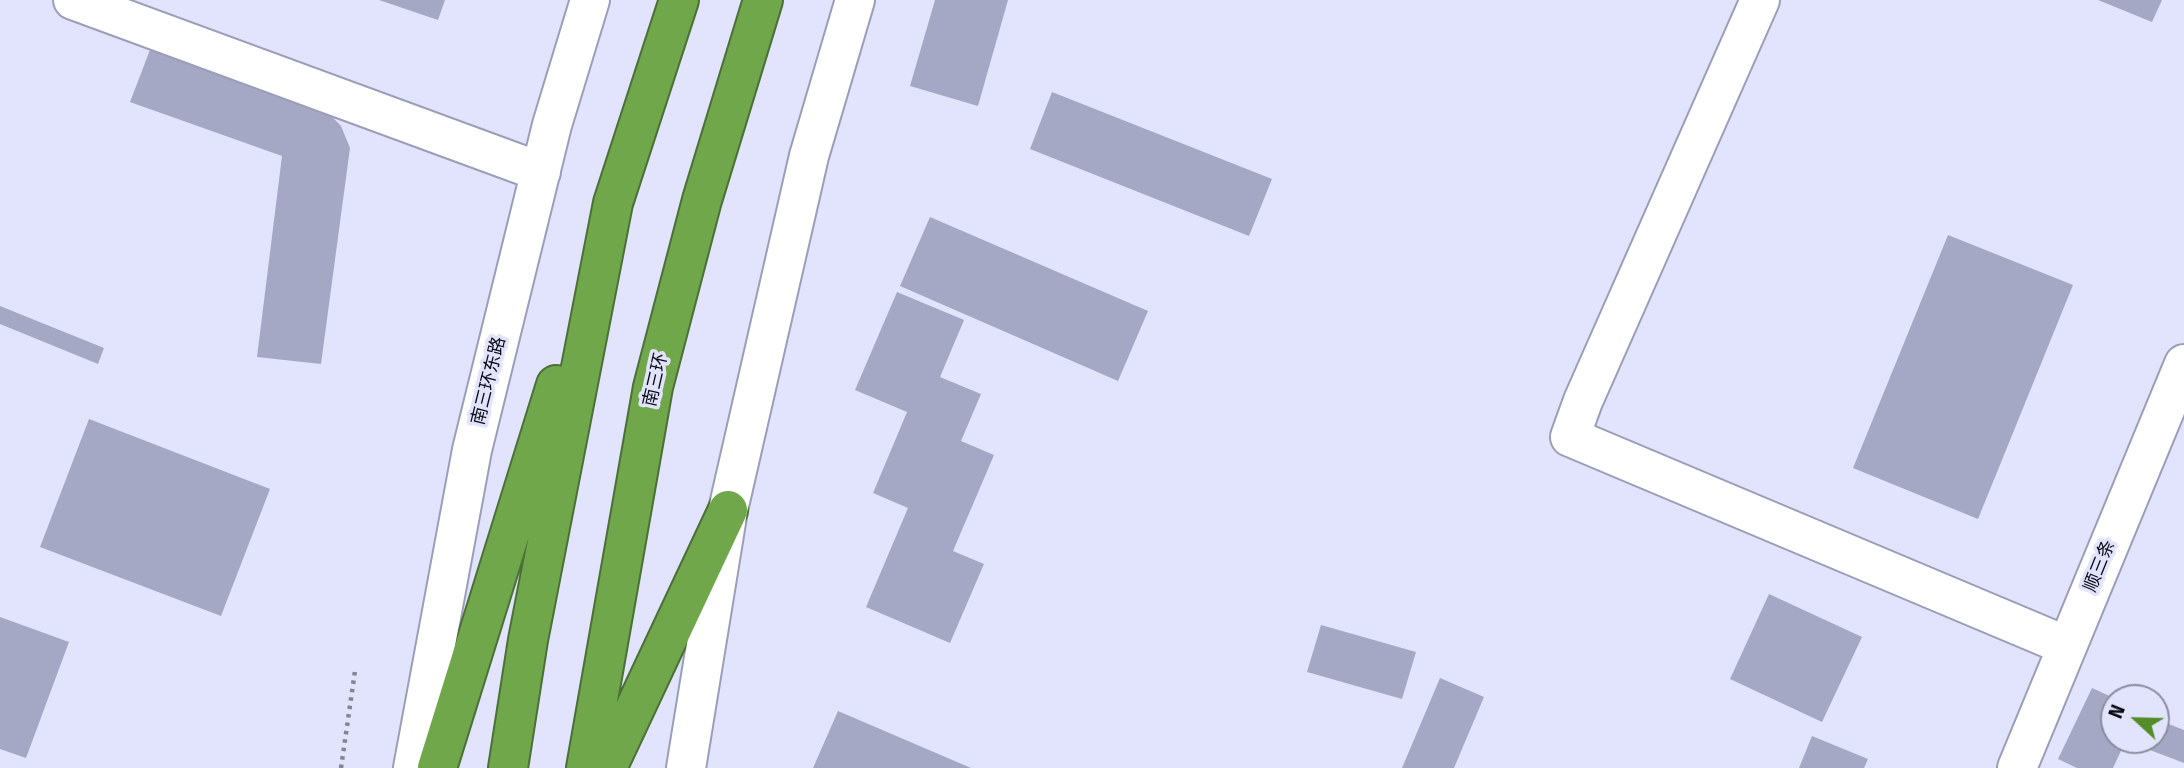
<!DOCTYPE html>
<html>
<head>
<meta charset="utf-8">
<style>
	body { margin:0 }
	#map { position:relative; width:2184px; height:768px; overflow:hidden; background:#e1e4fc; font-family:"Fira Sans",sans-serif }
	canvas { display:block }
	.north { position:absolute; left:2100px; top:684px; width:70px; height:70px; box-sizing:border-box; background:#e1e4fc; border:2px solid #8b8da0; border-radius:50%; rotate:292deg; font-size:19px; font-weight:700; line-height:28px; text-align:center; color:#0b0b15 }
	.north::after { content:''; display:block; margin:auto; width:24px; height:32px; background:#548c27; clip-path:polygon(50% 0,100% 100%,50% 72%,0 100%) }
</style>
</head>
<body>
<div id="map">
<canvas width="2184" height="768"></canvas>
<div class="north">N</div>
</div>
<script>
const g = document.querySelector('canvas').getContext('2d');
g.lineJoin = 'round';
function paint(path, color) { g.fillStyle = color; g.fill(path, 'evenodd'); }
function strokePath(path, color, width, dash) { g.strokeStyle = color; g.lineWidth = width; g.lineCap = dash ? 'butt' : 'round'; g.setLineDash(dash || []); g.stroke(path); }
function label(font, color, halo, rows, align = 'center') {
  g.font = font + ' "Fira Sans","Noto Sans SC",sans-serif'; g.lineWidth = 7; g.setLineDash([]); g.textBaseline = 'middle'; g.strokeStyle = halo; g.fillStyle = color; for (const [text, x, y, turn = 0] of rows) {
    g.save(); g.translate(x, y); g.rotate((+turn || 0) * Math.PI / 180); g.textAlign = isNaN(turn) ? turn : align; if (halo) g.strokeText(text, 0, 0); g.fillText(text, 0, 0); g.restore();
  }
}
paint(new Path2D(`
	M379 0H445L438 20Z
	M935 0H1008L978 106 910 86Z
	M2098 0H2162L2152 22Z
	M153 42 319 103 341 126 350 148 321 364 257 357 282 156 130 102Z
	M1052 92 1272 179 1249 236 1030 149Z
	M930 217 1148 311 1118 381 900 286Z
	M1948 235 2073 285 1978 519 1853 468Z
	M897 292 964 320 940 377 981 394 961 441 994 455 953 551 984 564 950 643 866 607 908 508 873 493 907 412 855 390Z
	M0 306 104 348 98 364 0 324Z
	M89 419 270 489 221 616 40 547Z
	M1769 594 1862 637 1822 722 1730 679Z
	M0 617 69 642 26 758 0 749Z
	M1321 625 1416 652 1402 699 1307 672Z
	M1440 678 1484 697 1454 768H1402Z
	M2092 688 2114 698V740H2126L2113 768H2077L2058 759Z
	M838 711 971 768H813Z
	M2156 719 2184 730V763L2142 747 2145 740H2156Z
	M1812 736 1868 759 1864 768H1799Z`), '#a5a8c4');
const minor = new Path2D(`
	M73 0 541 172
	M1760 0 1583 401 1570 437 2067 646
	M413 768 472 450 552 125 590 0
	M686 768 728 510 809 156 855 0
	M2017 768 2184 364`);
const highway = new Path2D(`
	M437 768 556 385
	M508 768 528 640 613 203 679 0
	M586 768 653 387 702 200 763 0
	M607 768 728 510`);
strokePath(minor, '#9a9eb9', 42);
strokePath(highway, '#4c7037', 42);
strokePath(new Path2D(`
	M341 768 355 671`), '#838597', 4.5, [3.5, 5]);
strokePath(minor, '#fff', 38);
strokePath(highway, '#6fa74a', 38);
label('18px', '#0b0b15', '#e1e4fc', [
	["南三环",656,380,-77],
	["南三环东路",489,381,-76],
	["顺三条",2100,566,-68]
]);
</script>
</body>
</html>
